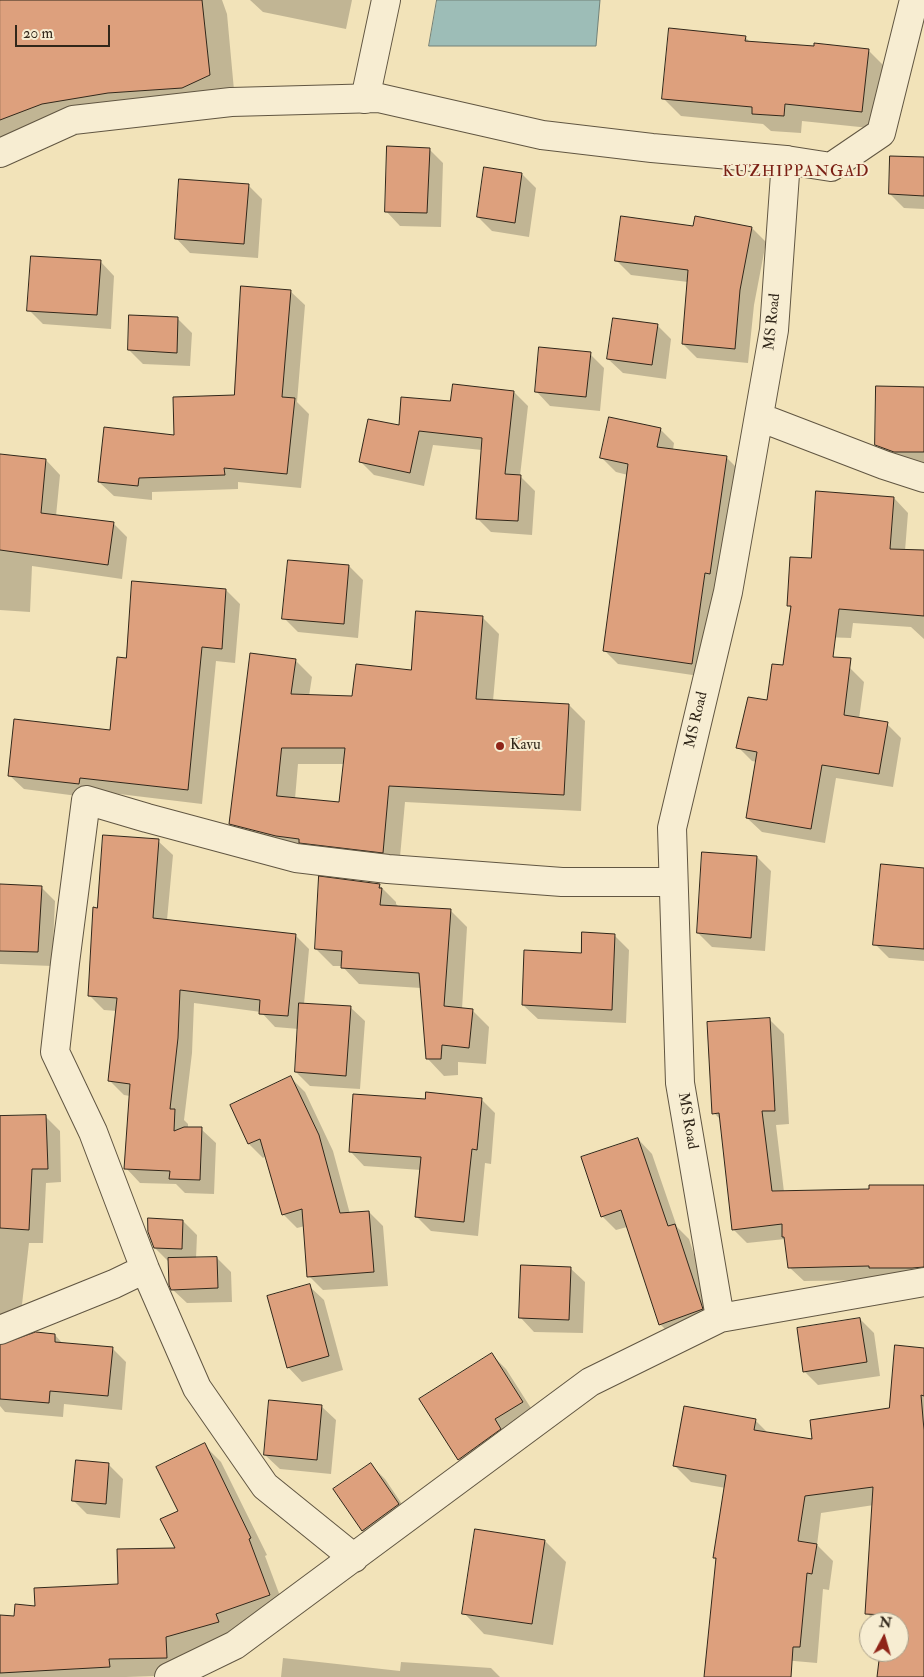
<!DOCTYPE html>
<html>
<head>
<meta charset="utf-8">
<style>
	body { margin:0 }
	#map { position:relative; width:924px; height:1677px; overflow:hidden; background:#f2e3b9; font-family:"IM FELL Double Pica",serif }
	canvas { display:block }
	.north { position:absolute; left:859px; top:1612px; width:50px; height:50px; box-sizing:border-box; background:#f7edd2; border:1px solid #a89e88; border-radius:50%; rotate:6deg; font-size:14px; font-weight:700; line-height:20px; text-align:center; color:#31271a }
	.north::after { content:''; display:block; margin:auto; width:18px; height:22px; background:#8f2418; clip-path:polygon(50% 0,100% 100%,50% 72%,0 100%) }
	.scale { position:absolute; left:15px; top:25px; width:95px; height:22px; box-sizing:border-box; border:2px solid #31271a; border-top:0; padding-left:6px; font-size:15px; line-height:18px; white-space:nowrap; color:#31271a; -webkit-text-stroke:4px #f7edd2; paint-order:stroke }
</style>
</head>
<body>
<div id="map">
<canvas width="924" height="1677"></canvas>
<div class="north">N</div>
<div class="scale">20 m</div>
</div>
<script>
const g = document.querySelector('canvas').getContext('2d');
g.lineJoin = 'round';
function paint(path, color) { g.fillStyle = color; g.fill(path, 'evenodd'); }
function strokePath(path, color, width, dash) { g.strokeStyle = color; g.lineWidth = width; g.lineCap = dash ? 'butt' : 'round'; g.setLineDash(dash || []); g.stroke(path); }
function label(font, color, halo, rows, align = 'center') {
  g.font = font + ' "IM FELL Double Pica",serif'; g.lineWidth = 4; g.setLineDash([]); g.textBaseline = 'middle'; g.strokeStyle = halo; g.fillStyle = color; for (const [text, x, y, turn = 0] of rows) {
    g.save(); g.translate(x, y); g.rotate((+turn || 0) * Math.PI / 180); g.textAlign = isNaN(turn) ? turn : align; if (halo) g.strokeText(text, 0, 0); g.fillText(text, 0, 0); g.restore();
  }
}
const water = new Path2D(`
	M437 0H600L596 46H429Z`);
paint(water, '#9dbdb7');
strokePath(water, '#728178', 1);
paint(new Path2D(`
	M0 0H222L227 14 235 101 69 130 0 157Z
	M250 0H352L346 29 263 12Z
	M745 37 751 43 868 50 885 67 879 129 802 121 801 133 771 131 763 124 681 116 663 98Z
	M429 149 443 163 441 227 400 226 386 211Z
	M924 158V209L904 208 890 194Z
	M522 174 536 188 529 237 492 231 478 217Z
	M248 185 262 199 258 258 190 253 176 238Z
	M694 227 752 228 766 242 754 305 748 363 697 358 683 344 688 282 631 275 617 261Z
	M100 261 114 276 111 329 43 324 29 310Z
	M290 291 305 305 297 402 309 414 301 488 238 482V489L152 492V500L114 496 99 482 175 436 235 396Z
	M178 319 192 333 190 366 143 364 129 350Z
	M657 325 671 339 666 379 623 373 608 359Z
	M590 354 604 368 600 411 550 406 536 391Z
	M924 388V472L897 465 877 444Z
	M514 392 528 406 520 476 535 491 532 535 491 532 477 518 482 450 433 445 424 486 374 475 360 461 400 427 451 402Z
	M660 429 674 443 673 450 727 458 741 472 706 677 618 664 604 650 628 475 616 472 602 458Z
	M0 456 46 460 60 475 56 516 113 523 127 537 122 579 32 566 30 612 0 610Z
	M894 498 908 513 905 551H924V639L911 627 853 623 851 638 824 637 822 666 850 668 864 682 859 719 887 724 901 738 893 787 836 778 825 843 762 832 747 818 757 762 752 761 738 747 768 702 784 667 792 609 788 605 812 560Z
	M349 566 363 580 358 638 298 632 284 618Z
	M226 590 240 604 235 663 216 661 202 804 94 791 93 798 24 789 9 775 111 731 127 659Z
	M482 617 499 634 493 701 569 705 585 721 581 811 405 802 399 868 247 840 230 823 295 660 312 677 309 696 353 698 412 671ZM298 764H344L340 803 295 799Z
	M158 841 173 855 167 920 295 935 309 949 304 1004 350 1007 365 1021 360 1089 310 1086 296 1072 299 1029 275 1027 261 1012 194 1003 192 1053 184 1120 188 1124V1128L201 1129 216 1143 214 1194 185 1193 176 1184 140 1183 126 1168 130 1096 124 1095 110 1081 117 1011 104 1010 90 996 98 909Z
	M757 857 771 871 765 951 712 947 698 933Z
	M924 869V961L889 958 875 944Z
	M0 885 41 887 55 901 52 966 0 964Z
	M379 885 396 902V904L399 907 450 910 467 927 462 1009 472 1010 489 1027 486 1064 458 1062V1075L444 1076 427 1058 421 988 359 984 342 966H333L316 949Z
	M615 936 629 950 626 1023 538 1019 523 1005 582 954Z
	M770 1020 784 1034 789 1124 776 1125 784 1192 871 1190 924 1187V1282L882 1280 804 1281 789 1267 785 1239 747 1243 733 1229 721 1120 714 1113Z
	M291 1078 305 1092 333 1151 350 1214 369 1212 383 1226 388 1286 323 1290 309 1276 305 1226 297 1228 283 1214 266 1156 263 1158 249 1144 231 1106Z
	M481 1099 495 1113 491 1164 485 1163 478 1236 431 1231 416 1216 421 1170 364 1166 350 1151 426 1100Z
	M0 1117H46L60 1131 61 1182 46 1183 43 1243H29L20 1322 0 1320Z
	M638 1139 652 1154 677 1227 689 1239 716 1323 674 1338 660 1324 627 1227 616 1230 602 1216Z
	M183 1221 197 1235 196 1259 217 1258 231 1272 232 1302 187 1303 172 1289 170 1263 155 1248Z
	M570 1268 585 1282 583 1333 534 1332 520 1317Z
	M309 1286 324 1300 343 1370 302 1382 288 1367Z
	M860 1319 874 1333 880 1376 818 1385 804 1371Z
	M55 1335 63 1344 112 1348 126 1362 122 1410 64 1404 63 1417 5 1412 0 1406V1346Z
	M924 1349V1677H878L881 1652H899V1622H876L867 1613 874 1505 821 1513 817 1545 833 1561 829 1590 823 1589 817 1663 726 1655 717 1560 714 1558 726 1488 691 1482 674 1465 756 1421 769 1434 814 1441 890 1409Z
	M492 1355 506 1369 536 1416 473 1473 459 1459Z
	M321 1406 336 1420 331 1474 280 1469 265 1455Z
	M204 1445 221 1462 267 1555 265 1556 286 1612 235 1639 183 1654V1675L126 1677H0V1616L15 1617 36 1608 119 1585 177 1549 179 1511Z
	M109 1465 123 1479 120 1518 87 1514 73 1500Z
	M371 1465 385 1479 412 1519 377 1545 363 1531 335 1489Z
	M476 1531 545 1541 566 1562 553 1645 484 1634 464 1613Z
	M283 1658 400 1671 401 1662 491 1668 500 1677H281Z`), '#0003');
const building = new Path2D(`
	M0 0H202L210 75 182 88 108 93 42 104 0 120Z
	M669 28 746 36 745 41 814 46V43L869 49 862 112 785 104 784 116 752 114V107L662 99Z
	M387 146 430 148 427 213 385 212Z
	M890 156 924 157V196L889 194Z
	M484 167 522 173 515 223 477 217Z
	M179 179 249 184 244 244 175 239Z
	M621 216 693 226 695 216 752 227 740 290 735 349 682 344 688 270 615 261Z
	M31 256 101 260 97 315 27 311Z
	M241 286 291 290 282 397 295 398 287 474 224 468 225 475 139 478 138 486 98 482 104 427 174 435 173 397 234 395Z
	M129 315 178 317 177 353 128 350Z
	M613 318 658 324 652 365 607 359Z
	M539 347 591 352 586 397 535 392Z
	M453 384 514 391 505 474 521 475 518 521 476 519 482 438 419 431 410 473 359 462 368 419 399 425 401 397 450 401Z
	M876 386 924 387V452H894L875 445Z
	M609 417 661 428 657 447 727 456 710 574 705 573 692 664 603 651 628 464 600 458Z
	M0 454 46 459 41 513 114 522 108 565 0 550Z
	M816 491 894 497 890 549 924 550V616L839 609 833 657 851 658 844 715 888 722 879 774 822 765 811 829 746 818 757 752 736 748 748 697 767 700 772 664 783 665 791 606H787L790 557 811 558Z
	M288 560 349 565 344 624 282 619Z
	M132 581 226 589 222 649 202 647 188 790 80 778 79 784 8 776 14 719 110 730 117 657 126 658Z
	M416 611 483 616 476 699 569 704 564 795 389 786 383 853 299 843V839L276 836 229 824 250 653 296 659 291 694 352 696 356 664 411 670ZM282 748H345L339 802 277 796Z
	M103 835 159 839 153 918 296 934 288 1016 259 1014 260 1000 180 990 178 1038 170 1109H175L174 1131 184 1127H202L200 1180 169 1179 170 1171 124 1169 130 1084 108 1081 117 998 88 996 93 907 97 908Z
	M702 852 757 856 751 938 697 933Z
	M881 864 924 868V949L873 945Z
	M319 876 380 884 379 888H382L380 905 451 909 444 1006 473 1009 469 1048 442 1045 441 1059H426L419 973 341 968 342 951 315 949Z
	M0 884 42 886 38 952 0 951Z
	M582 932 615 934 612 1010 522 1005 524 950 581 953Z
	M299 1003 351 1006 346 1076 295 1072Z
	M770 1018 775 1111H762L772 1191 869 1189V1185H924V1267L912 1268H869V1266L788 1268 784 1237H782V1224L732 1230 719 1113 712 1114 707 1022Z
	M291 1076 319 1135 340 1213 369 1211 374 1272 307 1277 302 1209 282 1215 260 1139 248 1144 230 1105Z
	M426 1092 482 1098 477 1150 472 1149 464 1222 415 1217 421 1157 349 1152 353 1094 425 1099Z
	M46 1115 48 1169H32L29 1230 0 1228V1116Z
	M638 1138 668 1226 675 1224 703 1309 659 1325 621 1210 601 1217 581 1157Z
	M148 1218 183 1220 182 1249 154 1248 148 1232Z
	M217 1257 218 1288 171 1290 169 1285 168 1258Z
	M521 1265 571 1267 569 1320 519 1318Z
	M310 1284 329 1356 287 1368 267 1296Z
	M860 1318 867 1362 803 1372 797 1328Z
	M36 1332 55 1334V1342L113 1347 108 1396 50 1391 49 1403 0 1399V1345Z
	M895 1345 924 1348V1396L921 1395 924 1430V1677H877L880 1652H899V1622H884L885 1615 865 1614 873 1487 805 1496 798 1541 817 1544 812 1574 807 1573 800 1647H793L791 1677H704L716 1558H713L726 1475 673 1466 684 1406 756 1419 754 1430 812 1439 810 1420 889 1408Z
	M492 1353 523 1402 495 1419 501 1429 458 1460 419 1399Z
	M269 1400 322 1405 317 1460 264 1455Z
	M205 1443 251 1538 249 1539 270 1595 216 1614 219 1622 166 1637 167 1658 109 1659 110 1667 0 1673V1615L14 1616 15 1604 35 1606 34 1588 118 1584 117 1549 175 1548 160 1519 178 1511 156 1467Z
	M76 1460 109 1463 106 1504 72 1501Z
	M371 1463 399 1504 362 1531 333 1489Z
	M475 1529 545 1540 532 1624 462 1614Z`);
paint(building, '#dda07d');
strokePath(building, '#31271a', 1);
const minor = new Path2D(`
	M914 0 881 133 831 167 786 160 774 330 728 592 672 828 680 1083 720 1318 924 1282
	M365 99 386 0
	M759 417 884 465 924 478
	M0 1330 114 1284 145 1269
	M354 1558 265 1486 197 1388 145 1269 93 1132 55 1052 65 963 86 800 147 818 296 858 388 869 562 882H673
	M169 1677 235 1645 590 1382 720 1318`);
const tertiary = new Path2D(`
	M0 153 73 120 231 102 379 98 542 135 652 148 786 160`);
strokePath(minor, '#615642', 30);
strokePath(tertiary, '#615642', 30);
strokePath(minor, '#f7edd2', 28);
strokePath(tertiary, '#f7edd2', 28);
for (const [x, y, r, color] of [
	[500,746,5,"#8f2418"]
]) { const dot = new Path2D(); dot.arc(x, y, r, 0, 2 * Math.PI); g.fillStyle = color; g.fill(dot); strokePath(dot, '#f7edd2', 2); }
label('15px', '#31271a', '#f7edd2', [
	["MS Road",773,322,-84],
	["MS Road",697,720,-77],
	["MS Road",687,1121,80]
]);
label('15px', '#31271a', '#f7edd2', [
	["Kavu",510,746]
], 'left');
g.letterSpacing = '1px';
label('16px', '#7a1f14', '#f7edd2', [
	["KUZHIPPANGAD",796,173]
]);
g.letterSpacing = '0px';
</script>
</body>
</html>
